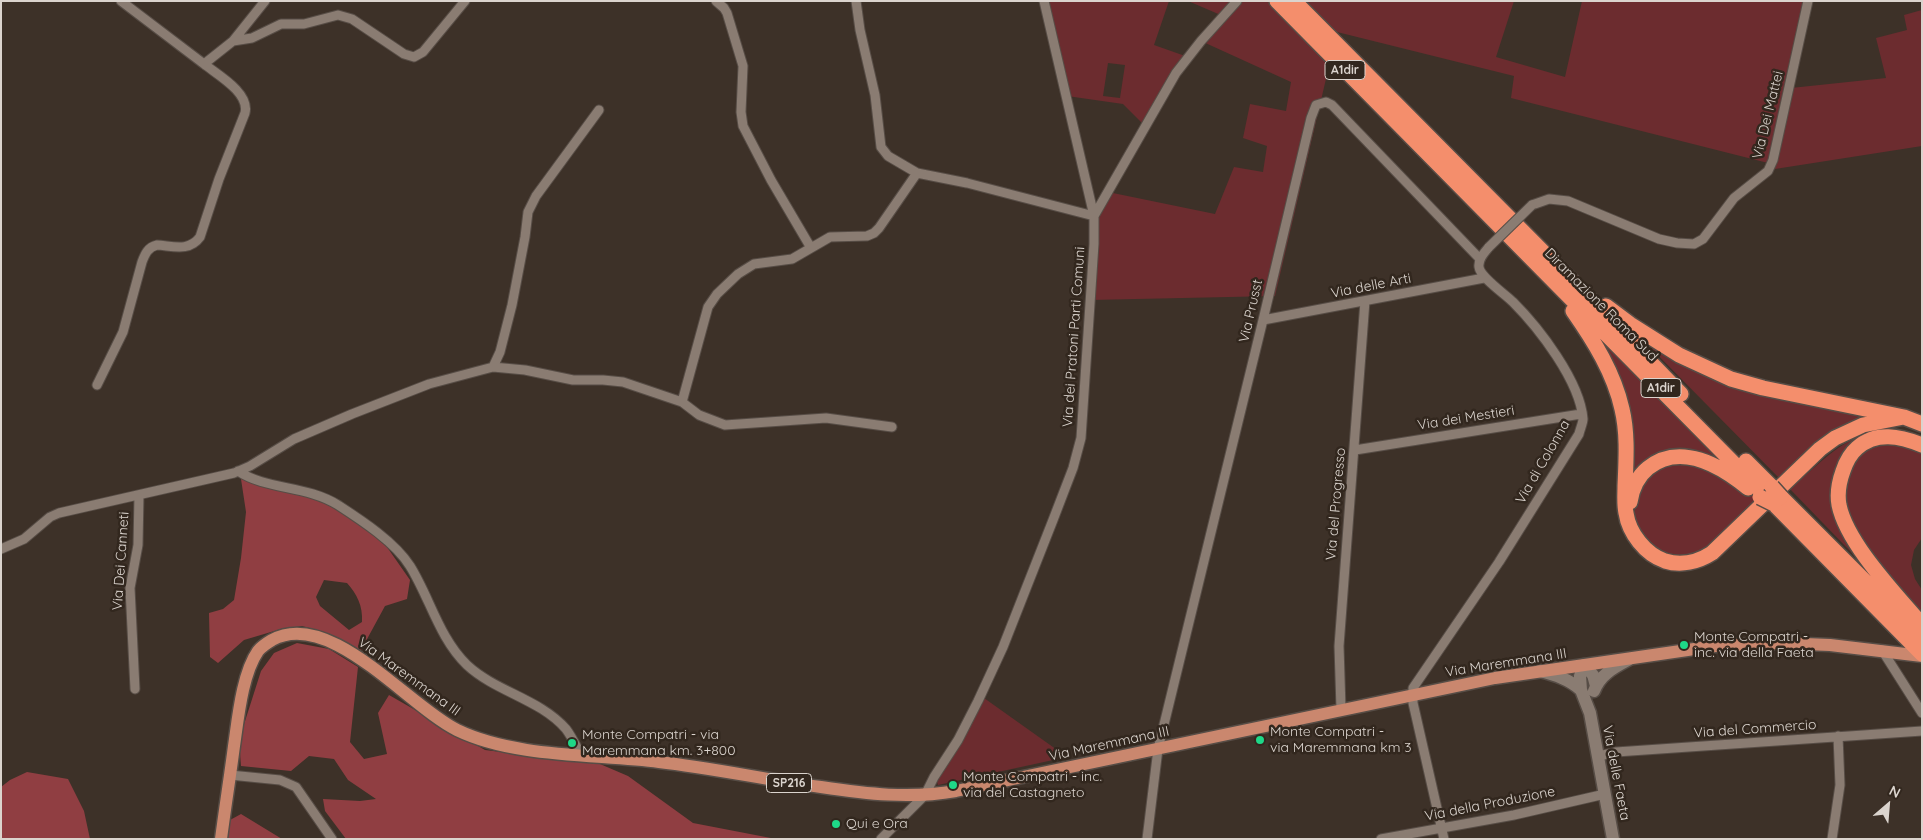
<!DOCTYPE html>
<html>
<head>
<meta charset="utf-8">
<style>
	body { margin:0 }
	#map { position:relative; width:1923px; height:840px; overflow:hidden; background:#3d3128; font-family:Quicksand,sans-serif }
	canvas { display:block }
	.frame { position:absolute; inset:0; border:2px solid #dbd4ce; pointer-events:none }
	.north { position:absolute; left:1863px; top:780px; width:50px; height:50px; -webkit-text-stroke:4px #32271e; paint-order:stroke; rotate:27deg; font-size:14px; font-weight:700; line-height:20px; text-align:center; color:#dbd4ce }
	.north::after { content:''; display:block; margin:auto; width:18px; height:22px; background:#dbd4ce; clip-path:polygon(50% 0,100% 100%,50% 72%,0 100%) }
</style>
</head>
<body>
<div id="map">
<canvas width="1923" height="840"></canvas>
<div class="frame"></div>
<div class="north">N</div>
</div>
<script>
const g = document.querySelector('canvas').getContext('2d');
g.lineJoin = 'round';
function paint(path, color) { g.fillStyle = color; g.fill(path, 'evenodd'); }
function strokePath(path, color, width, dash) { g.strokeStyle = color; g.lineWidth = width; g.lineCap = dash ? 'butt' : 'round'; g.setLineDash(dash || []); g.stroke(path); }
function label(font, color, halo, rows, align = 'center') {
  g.font = font + ' Quicksand,sans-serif'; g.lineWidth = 5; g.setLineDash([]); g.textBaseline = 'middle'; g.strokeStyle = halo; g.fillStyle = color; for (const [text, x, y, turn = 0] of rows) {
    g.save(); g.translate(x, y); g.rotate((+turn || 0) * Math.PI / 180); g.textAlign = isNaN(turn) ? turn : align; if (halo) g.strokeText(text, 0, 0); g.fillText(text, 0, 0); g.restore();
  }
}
paint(new Path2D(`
	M1044 1H1169L1154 45 1188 57 1145 126 1123 104 1067 96ZM1108 63 1125 65 1120 98 1103 96Z
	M1188 1H1514L1496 57 1565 77 1582 1H1809L1791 88 1886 78 1876 38 1907 30 1904 15 1922 10V146L1775 169 1772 164 1511 98 1514 76 1337 32 1275 296 1090 300 1094 216 1108 192 1215 214 1234 167 1263 172 1267 146 1243 138 1250 104 1286 111 1291 82 1201 41 1223 16Z
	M1639 336 1678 358 1875 414C1832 428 1810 444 1780 479Z
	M1606 345H1607L1723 464 1695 453 1635 475 1632 474 1621 381Z
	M1866 434 1842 456 1837 464 1833 483 1881 583 1789 488C1815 470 1834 444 1866 434Z
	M1889 444H1900L1922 453V538L1914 550 1911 565 1915 579 1922 590V619C1898 588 1853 542 1846 504 1844 495 1846 486 1847 477 1851 456 1870 447 1889 444Z
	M1692 461 1744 487 1758 501C1742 517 1718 547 1698 554 1645 570 1611 505 1655 469 1661 464 1684 462 1692 461Z
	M984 698 1067 757 938 785 936 779 966 734Z`), '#6c2c2f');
paint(new Path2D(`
	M241 479 271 484 317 497 350 516 387 547 410 580 407 599 385 606 360 652 324 632 302 626 281 629 244 640 218 663 210 657 209 613 223 609 234 600 241 558 246 512ZM324 580 347 583C357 594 363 606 362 622L349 630 320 606 316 597Z
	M297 643 329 649 358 667 350 742 364 759 387 754 378 713 389 695 485 750 600 764 628 776 693 823 776 839H346L325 811 323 799 360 801 376 799 348 780 334 759 309 756 291 771 241 766 239 740 261 671 274 653Z
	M27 772 68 779 84 811 90 839H1V787L10 780Z
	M241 814 282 839H227L230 820Z`), '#903e42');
const street = new Path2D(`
	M121 1 204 64
	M716 1 724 8 727 13 743 66 741 112 743 126 771 180 811 248
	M856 1 860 30 875 95 881 147 888 156 917 173
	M233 41 265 1
	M1532 205 1549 199 1568 201 1659 239 1677 243 1694 244 1703 239 1734 198 1768 171 1773 160 1808 1
	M1094 216 1176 73 1201 41 1237 1
	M1263 320 1484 278
	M493 367 500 352 512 305 525 237 528 212 536 196 599 110
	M97 385 123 332 142 262C145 254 148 247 157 245 173 246 189 252 200 237L219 179 245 113C250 93 218 75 204 64L233 41 252 38 281 24H304L338 15 352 19 404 54 414 57 423 52 465 1
	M682 402 708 307 717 294 738 274 754 264 792 259 830 237 867 236 874 233 879 228 917 173 967 183 1094 216
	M1355 450 1581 414
	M238 471C266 490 306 485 338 505 361 520 395 542 410 566 430 598 439 638 467 665 496 692 540 699 566 729 572 737 576 746 581 755
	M1 549 24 539 50 517 59 513 234 473 250 466 294 439 352 414 429 384 493 367 525 370 573 380H603L623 382 682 402 699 415 725 425 826 418 892 427
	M1882 650 1922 713
	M135 689 130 588 138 545 139 495
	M1341 709 1339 646 1365 301
	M1599 756 1616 752 1922 731
	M230 775 280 780 296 787 332 839
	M881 839 925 795 934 777 958 740 978 701 1003 647 1053 520 1073 468 1081 438 1094 244V216L1044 1
	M1147 839 1158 749 1169 704 1263 320 1311 118 1316 105 1326 102 1332 105 1480 259
	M1381 839 1514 815 1605 794
	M1444 839 1413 703V688L1499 562 1579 434C1580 429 1583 423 1583 419 1580 381 1539 328 1513 302 1505 294 1480 277 1479 267 1478 259 1484 253 1489 247
	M1832 839 1840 785 1838 736`);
const secondary = new Path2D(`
	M1540 671C1555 675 1569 679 1581 690
	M1596 686 1593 675 1584 665 1580 676 1581 690 1590 713 1613 839
	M1594 691C1600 675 1613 668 1628 660`);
const primary = new Path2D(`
	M221 839C225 808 230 777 234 746 238 719 242 674 258 651 262 646 267 643 272 640 330 608 408 706 457 730 515 758 595 754 659 762 713 768 767 780 821 787 867 794 910 799 956 791L1495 678 1715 646 1779 643 1830 645 1922 656`);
const highway = new Path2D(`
	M1277 1 1764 494
	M1294 1 1571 280 1681 394
	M1606 306 1630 324 1679 355 1731 379 1763 388 1904 417 1922 424
	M1573 311C1594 341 1614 373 1622 409 1628 434 1626 461 1625 486 1625 495 1624 504 1626 513 1629 533 1645 554 1665 561 1681 566 1698 562 1712 553L1820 449 1835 438 1863 425 1904 417
	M1922 445C1900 436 1876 431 1857 448 1850 454 1846 462 1843 471 1839 482 1837 494 1839 505 1847 544 1896 594 1922 625
	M1746 461 1772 487
	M1781 497 1922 638
	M1630 502C1632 489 1637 477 1648 468 1680 442 1721 466 1748 488
	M1774 504 1922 654`);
strokePath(street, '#574d46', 11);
strokePath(secondary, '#574d46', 15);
strokePath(primary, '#574d46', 15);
strokePath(highway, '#574d46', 18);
strokePath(street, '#8a7c72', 9);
strokePath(secondary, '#8a7c72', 12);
strokePath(primary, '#ca876e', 12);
strokePath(highway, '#f48e6c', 15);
const streetBridge = new Path2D(`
	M1489 247 1532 205`);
const highwayBridge = new Path2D(`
	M1772 487 1781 497
	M1760 497 1774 504`);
strokePath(streetBridge, '#574d46', 11, []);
strokePath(highwayBridge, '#574d46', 18, []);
strokePath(streetBridge, '#8a7c72', 9);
strokePath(highwayBridge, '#f48e6c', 15);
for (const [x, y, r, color] of [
	[1684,645,5,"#1ed888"],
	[1260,740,5,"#1ed888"],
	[572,743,5,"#1ed888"],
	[953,785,5,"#1ed888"],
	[836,824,5,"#1ed888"]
]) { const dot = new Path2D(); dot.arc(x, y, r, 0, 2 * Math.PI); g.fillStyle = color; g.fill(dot); strokePath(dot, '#32271e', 2); }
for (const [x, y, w] of [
	[1345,70,40],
	[1661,388,40],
	[789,783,45]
]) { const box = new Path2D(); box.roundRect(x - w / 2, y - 9.5, w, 19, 4); g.fillStyle = '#32271e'; g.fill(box); strokePath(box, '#dbd4ce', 1); }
label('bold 12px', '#dbd4ce', null, [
	["A1dir",1345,70],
	["A1dir",1661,388],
	["SP216",789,783]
]);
label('14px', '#dbd4ce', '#32271e', [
	["Via Dei Mattei",1768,115,-76],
	["Via delle Arti",1371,286,-11],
	["Diramazione Roma Sud",1601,305,45],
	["Via Prusst",1251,311,-77],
	["Via dei Pratoni Parti Comuni",1074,337,-86],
	["Via dei Mestieri",1466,418,-9],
	["Via di Colonna",1543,462,-60],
	["Via del Progresso",1336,504,-85],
	["Via Dei Canneti",121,561,-86],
	["Via Maremmana III",1506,663,-9],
	["Via Maremmana III",409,677,36],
	["Via del Commercio",1755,729,-4],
	["Via Maremmana III",1109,744,-12],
	["Via delle Faeta",1616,773,79],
	["Via della Produzione",1490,804,-11]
]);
label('14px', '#dbd4ce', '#32271e', [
	["Monte Compatri -",1694,637],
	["inc. via della Faeta",1694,653],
	["Monte Compatri -",1270,732],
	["via Maremmana km 3",1270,748],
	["Monte Compatri - via",582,735],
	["Maremmana km. 3+800",582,751],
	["Monte Compatri - inc.",963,777],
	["via del Castagneto",963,793],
	["Qui e Ora",846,824]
], 'left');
</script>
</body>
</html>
